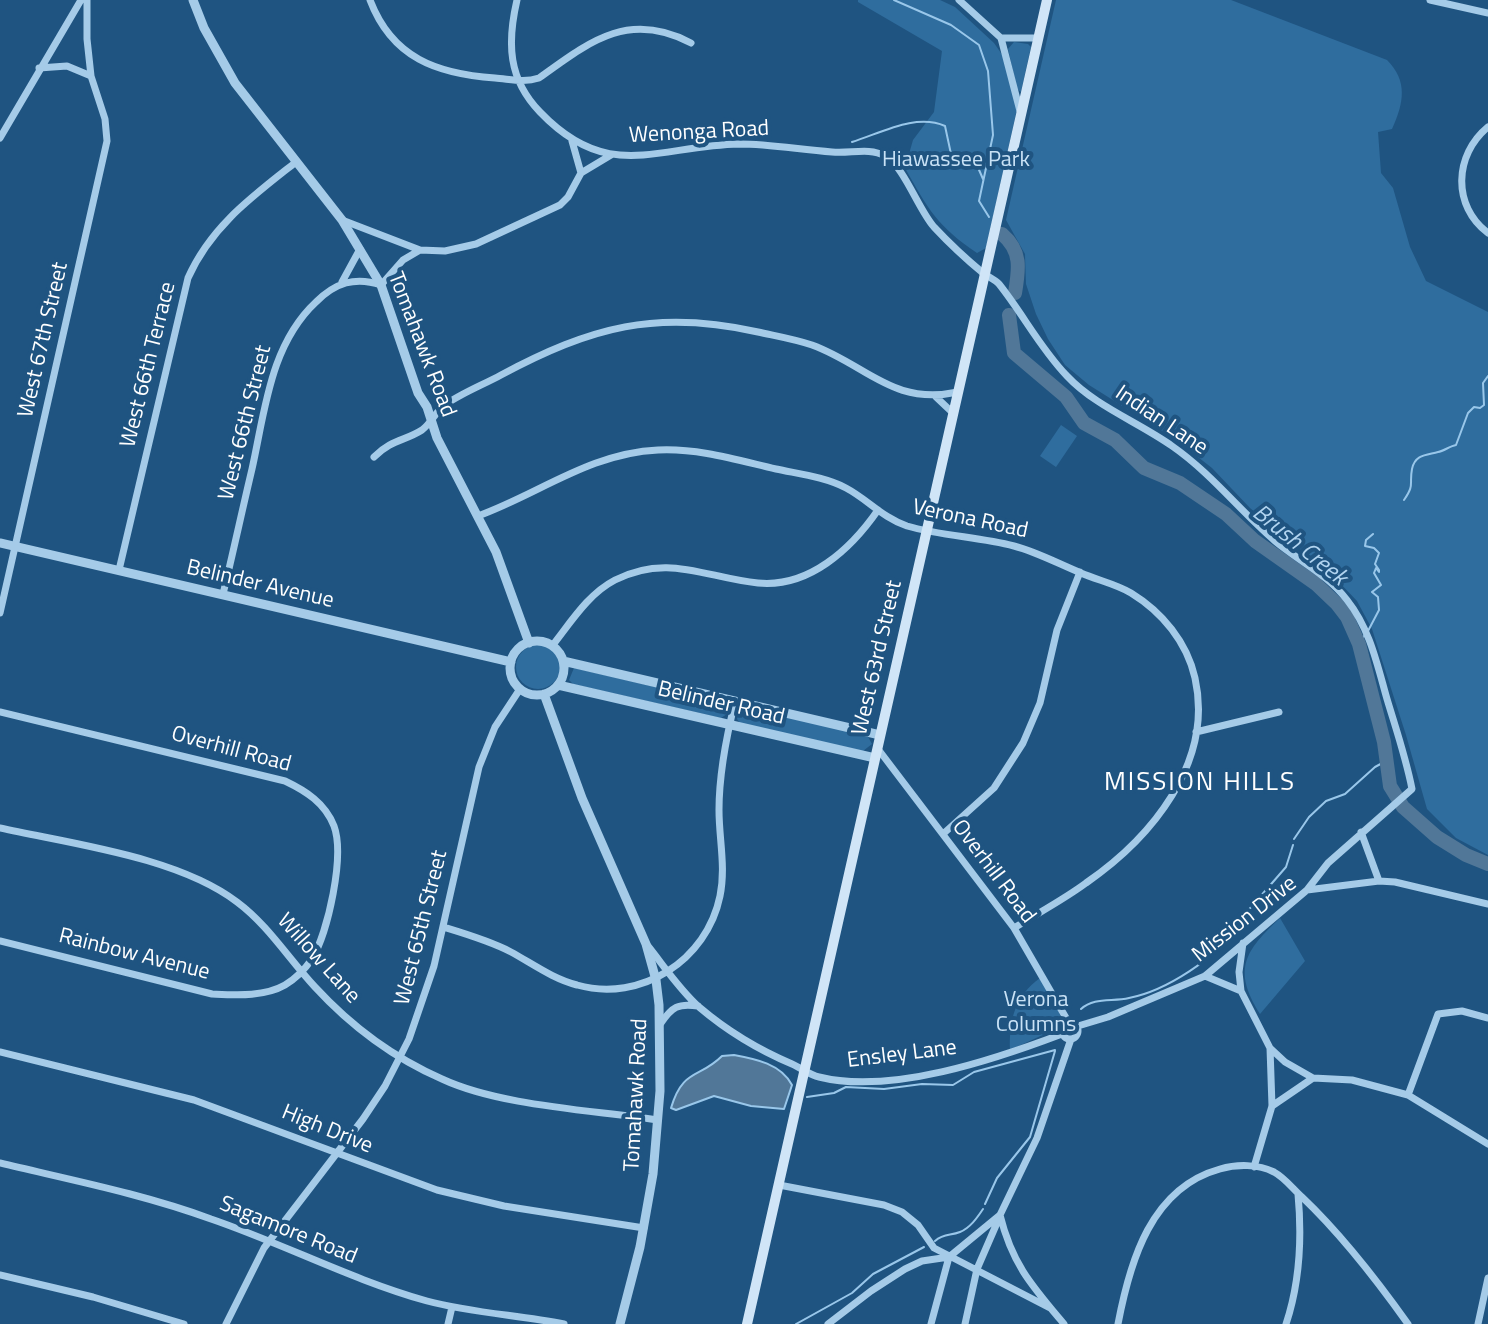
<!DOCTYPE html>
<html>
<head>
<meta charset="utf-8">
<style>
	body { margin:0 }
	canvas { display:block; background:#1f5481 }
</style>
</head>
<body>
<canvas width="1488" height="1324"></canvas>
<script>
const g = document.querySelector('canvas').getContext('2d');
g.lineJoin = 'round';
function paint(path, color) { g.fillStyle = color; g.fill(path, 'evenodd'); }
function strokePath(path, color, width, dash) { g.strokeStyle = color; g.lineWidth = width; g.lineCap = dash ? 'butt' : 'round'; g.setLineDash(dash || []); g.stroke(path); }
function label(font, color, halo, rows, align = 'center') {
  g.font = font + ' "Titillium Web",sans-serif'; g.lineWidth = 8; g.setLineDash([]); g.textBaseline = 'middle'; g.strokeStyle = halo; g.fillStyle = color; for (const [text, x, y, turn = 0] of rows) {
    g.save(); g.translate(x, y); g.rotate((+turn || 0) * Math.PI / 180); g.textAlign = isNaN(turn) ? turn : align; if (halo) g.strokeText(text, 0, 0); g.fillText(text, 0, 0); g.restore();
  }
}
paint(new Path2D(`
	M858 0H940L955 7 994 43 1003 56 1017 109 986 248 977 253C937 226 928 209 905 168L913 140 934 112 942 51 858 2Z
	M1056 0H1231L1387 60C1408 81 1404 103 1392 129L1378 132 1381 173 1393 188 1410 247 1426 281 1488 312V855L1456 838 1427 809 1406 735 1372 629 1357 601 1337 580 1250 508 1212 468 1175 439 1089 385 1065 365 1048 339 1036 314 1026 284 1025 254 1006 220Z
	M1014 42 1028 44 1031 47 1021 92 1017 89 1008 49Z
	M1061 425 1077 436 1056 467 1040 456Z
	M516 667a22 22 0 1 1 44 0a22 22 0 1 1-44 0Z
	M574 668 728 704 727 714 721 718 573 684 569 680Z
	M741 706 867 735 872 744 863 751 740 723 737 719Z
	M1280 918 1305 961 1260 1014C1232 969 1245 951 1280 918Z
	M1040 978 1059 1012 1061 1018 1058 1028 1010 1050C1009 1020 1015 996 1040 978Z`), '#2f6d9e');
const water = new Path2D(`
	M734 1055C756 1059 781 1064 792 1085L784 1109 751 1106 714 1096 676 1110 671 1108C683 1068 699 1079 722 1056Z`);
paint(water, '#517798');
strokePath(water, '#99c7ea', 2);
strokePath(new Path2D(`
	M894 0 951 25 979 45 988 71 993 135 979 201 989 217
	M852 142C881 133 916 113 945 126L951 154 976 163 983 179
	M1404 500C1415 484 1409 485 1412 469 1415 454 1427 455 1438 452 1444 451 1450 446 1456 445L1468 413 1474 407 1480 408 1484 405 1483 383 1488 376
	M1368 631 1379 610 1378 597 1372 592 1381 585 1374 573 1376 568 1379 572V570L1375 564 1379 553 1374 548 1365 546 1366 540 1373 534
	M1359 644 1364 636
	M1294 839 1309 817 1326 801 1345 794 1375 767 1386 761
	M1239 921 1286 867 1293 845
	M1081 1009C1094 997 1112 1002 1129 998 1165 991 1218 958 1236 926
	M807 1097 834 1093 846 1087 884 1089 922 1084 953 1085 974 1072 1055 1050
	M985 1204 997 1178 1030 1137 1055 1051
	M935 1241C944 1233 950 1236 960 1232 970 1228 977 1218 983 1209
	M796 1324 852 1293 873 1274 924 1247`), '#99c7ea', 2);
strokePath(new Path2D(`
	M1002 234C1022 251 1019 269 1015 293
	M1009 315 1014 353 1066 397 1084 423 1115 440 1144 468 1180 483 1226 514 1255 541 1316 584 1337 604 1347 617 1359 644 1384 742 1390 786 1403 807 1437 837 1466 855 1488 864`), '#517798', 14);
strokePath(new Path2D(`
	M87 0V39L91 76
	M370 0C392 58 437 74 495 78 510 79 524 83 539 78 589 42 628 10 691 43
	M517 0C507 43 508 79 540 112 608 183 656 146 739 144 771 144 801 150 832 152 850 154 869 147 885 156 904 166 918 209 934 227 948 242 966 259 983 273 988 277 994 279 999 284 1023 314 1040 348 1067 376 1095 406 1138 422 1172 446 1211 473 1240 511 1275 541 1299 561 1328 575 1347 600 1370 629 1377 664 1387 699 1396 729 1406 758 1412 789L1328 863 1307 890
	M959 0 1001 38 1020 111
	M1430 0 1488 13
	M1001 38H1039
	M1488 127C1454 155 1452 206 1488 233
	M0 138 81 0
	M581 173 611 155
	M342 220 420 250
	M342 282 360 249
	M936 397 954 414
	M374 457C392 439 405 441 422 430 430 424 435 414 442 407 459 394 483 385 501 375 591 327 656 309 758 332 776 336 794 339 812 345 867 365 892 406 958 392
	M478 516C539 494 590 453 658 450 698 448 737 460 776 469 799 474 825 477 846 488 867 499 883 518 907 526 942 536 979 537 1014 546 1037 552 1059 564 1081 573 1097 580 1116 584 1131 593 1162 612 1187 642 1195 678 1214 763 1151 838 1086 883 1063 900 1038 913 1014 928
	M119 570 188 278C211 226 253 196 296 162
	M223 594C233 553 242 511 252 469 265 411 270 345 316 302 335 283 355 276 381 285L403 260 420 250 445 251 476 244 560 205 568 197 581 173 572 141
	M0 613 107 141 105 119 91 76 67 66 39 68
	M552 646C571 622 588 594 615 580 668 553 706 578 758 583 809 588 851 549 878 510
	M0 712 285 781C306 791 325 803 334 826 345 856 328 932 312 959 305 969 295 979 285 985 264 997 236 995 212 994L0 941
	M1196 732 1279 712
	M878 749 1014 928 1069 1023
	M0 828C72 844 178 857 237 902 268 925 288 958 315 987 350 1025 394 1058 442 1079 500 1106 592 1110 657 1120
	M1361 832 1379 881
	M943 834 994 788 1023 743 1040 703 1057 630 1080 572
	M443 927C466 934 490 941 511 952 533 964 553 979 577 985 641 1003 707 960 720 896 726 867 719 839 719 810 719 773 726 738 735 702
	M648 946C664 966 679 989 699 1007 726 1030 759 1050 792 1064 801 1068 810 1075 819 1077 891 1095 996 1059 1062 1034
	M1205 976 1241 991 1270 1048 1272 1106 1254 1167
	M1241 991 1239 972 1243 943
	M1062 1031a8 8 0 1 1 16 0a8 8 0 1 1-16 0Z
	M661 1023C672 1007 678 1003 698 1006
	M1078 1026 1108 1017 1205 976 1307 890 1379 881 1395 882 1488 904
	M1270 1048 1285 1062 1313 1078
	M0 1052 194 1100 437 1190 504 1206 644 1228
	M1408 1095 1438 1014 1462 1011 1488 1018
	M1272 1106 1313 1078 1352 1080 1408 1095 1488 1144
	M0 1163C71 1180 143 1194 211 1219 284 1244 352 1280 427 1301 472 1313 518 1315 564 1324
	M779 1185 884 1205 902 1212 918 1225 934 1248 1050 1308
	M1000 1215C1012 1264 1032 1286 1064 1324
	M0 1275 93 1297 184 1324
	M226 1324 264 1248 363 1119 385 1086 409 1039 434 966 479 767 495 727 520 689
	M448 1324 452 1307
	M828 1324 871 1291 905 1269 922 1261 949 1257 1000 1215 1037 1138 1071 1039
	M931 1324 949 1257
	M965 1324 977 1269 1000 1216
	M1118 1324C1130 1261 1151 1188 1220 1169 1237 1164 1258 1164 1274 1172 1285 1178 1293 1189 1302 1197 1342 1235 1376 1279 1408 1324
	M1286 1324C1300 1282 1302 1237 1298 1194
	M1478 1324 1488 1278`), '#a5cbe8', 7);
strokePath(new Path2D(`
	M193 0 204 28 235 83 342 220 381 285 418 393 427 407 437 438 496 552 529 643
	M0 543 511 662
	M510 668a27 27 0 1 1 54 0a27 27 0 1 1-54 0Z
	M563 661 880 735
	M558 685 875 758
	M544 694 582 798 646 944 656 980 659 1005 660 1091 653 1174 640 1247 620 1324`), '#a5cbe8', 9);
strokePath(new Path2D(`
	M747 1324 1047 0`), '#d0e5f7', 10);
label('22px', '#fff', '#1f5481', [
	["Wenonga Road",699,133,-3],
	["West 67th Street",44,340,-77],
	["Tomahawk Road",421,345,69],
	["West 66th Terrace",149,365,-76],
	["Indian Lane",1161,421,34],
	["West 66th Street",246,423,-76],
	["Verona Road",970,520,12],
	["Belinder Avenue",260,585,13],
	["West 63rd Street",878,658,-77],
	["Belinder Road",721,704,13],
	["Overhill Road",231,750,15],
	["Overhill Road",993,872,53],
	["Mission Drive",1245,920,-38],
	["West 65th Street",422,928,-76],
	["Rainbow Avenue",134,955,14],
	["Willow Lane",318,959,48],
	["Ensley Lane",902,1055,-7],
	["Tomahawk Road",637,1095,-87],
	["High Drive",327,1130,22],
	["Sagamore Road",288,1231,22]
]);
label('22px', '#c9e2f6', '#1f5481', [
	["Hiawassee Park",956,161],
	["Verona",1036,1001],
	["Columns",1036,1026]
]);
label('italic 24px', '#b1d4f0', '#1f5481', [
	["Brush Creek",1299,546,39]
]);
g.letterSpacing = '2px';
label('26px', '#fff', '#1f5481', [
	["MISSION HILLS",1200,784]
]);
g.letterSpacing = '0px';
</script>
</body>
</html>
